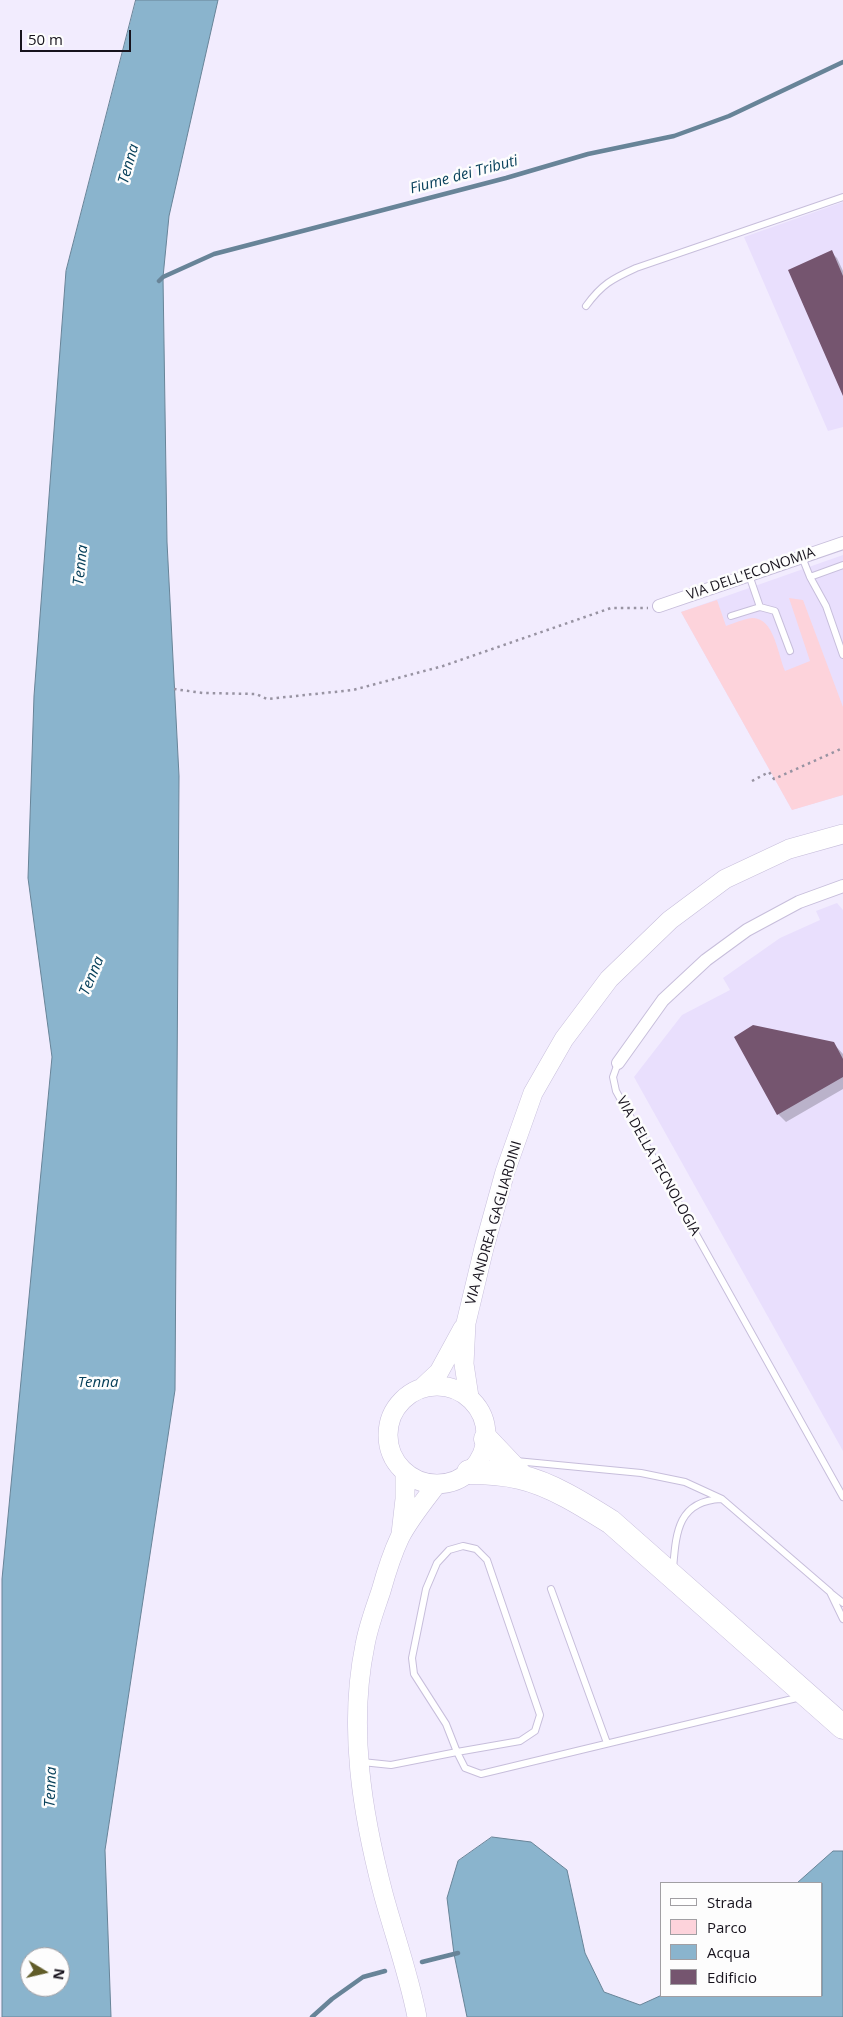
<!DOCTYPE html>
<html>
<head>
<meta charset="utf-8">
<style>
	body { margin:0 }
	#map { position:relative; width:843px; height:2017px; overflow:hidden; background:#f2ecfe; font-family:"Open Sans",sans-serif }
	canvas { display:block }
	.legend { position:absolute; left:660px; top:1882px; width:162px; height:115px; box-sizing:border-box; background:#fdfdfd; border:1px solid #a19fa3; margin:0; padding:6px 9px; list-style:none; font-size:15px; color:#17131d }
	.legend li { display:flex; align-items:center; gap:10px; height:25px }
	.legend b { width:25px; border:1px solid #a19fa3 }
	.north { position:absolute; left:20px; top:1947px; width:50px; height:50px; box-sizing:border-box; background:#fdfdfd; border:1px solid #a19fa3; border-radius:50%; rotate:99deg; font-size:14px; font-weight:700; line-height:20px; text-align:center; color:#17131d }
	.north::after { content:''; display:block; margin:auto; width:18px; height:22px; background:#615d29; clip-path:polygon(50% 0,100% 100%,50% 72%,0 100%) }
	.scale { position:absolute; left:20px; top:30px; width:111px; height:22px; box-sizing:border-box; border:2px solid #17131d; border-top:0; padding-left:6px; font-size:15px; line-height:18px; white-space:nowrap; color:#17131d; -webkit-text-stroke:4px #fdfdfd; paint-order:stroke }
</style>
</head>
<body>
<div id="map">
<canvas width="843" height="2017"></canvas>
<ul class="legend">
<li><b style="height:6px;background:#fff"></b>Strada</li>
<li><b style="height:14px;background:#fdd3db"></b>Parco</li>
<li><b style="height:14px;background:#8ab4cd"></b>Acqua</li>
<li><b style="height:14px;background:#75556f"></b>Edificio</li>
</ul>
<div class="north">N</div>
<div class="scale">50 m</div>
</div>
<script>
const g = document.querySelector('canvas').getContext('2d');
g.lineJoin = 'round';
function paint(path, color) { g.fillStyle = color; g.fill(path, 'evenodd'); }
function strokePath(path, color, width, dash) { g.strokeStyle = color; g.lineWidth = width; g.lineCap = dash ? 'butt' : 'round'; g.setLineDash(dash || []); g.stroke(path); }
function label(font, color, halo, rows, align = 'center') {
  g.font = font + ' "Open Sans",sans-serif'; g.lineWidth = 5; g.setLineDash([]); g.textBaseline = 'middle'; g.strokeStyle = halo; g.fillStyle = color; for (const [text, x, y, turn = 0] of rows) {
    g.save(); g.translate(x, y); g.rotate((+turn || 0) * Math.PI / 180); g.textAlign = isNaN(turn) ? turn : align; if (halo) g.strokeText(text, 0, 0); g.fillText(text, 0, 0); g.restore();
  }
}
paint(new Path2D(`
	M843 202V427L828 431 744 237Z
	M843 555V795L792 810 681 612Z
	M837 903 843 910V1451L634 1077 682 1015 730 990 723 978 780 938 820 920 816 911Z`), '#e9dffd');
paint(new Path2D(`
	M789 598 803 600 843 707V795L792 810 681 612 717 600 726 626C734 623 744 619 752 618 774 617 778 655 785 671L810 661Z`), '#fdd3db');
const water = new Path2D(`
	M136 0H218L169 216 163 277 167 542 179 776 175 1390 105 1850 111 2017H2V1579L52 1057 28 878 34 696 66 271ZM30 1957H60V1987H30Z
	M492 1837 531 1842 567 1870 585 1953 604 1992 640 2005 662 1995 822 1996V1883H797L833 1851H843V2017H467L454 1954 447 1898 458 1861Z`);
paint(water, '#8ab4cd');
strokePath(water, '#688498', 1);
paint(new Path2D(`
	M831 252 837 258 843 271V393Z
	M833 1043 843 1054V1089L786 1122 778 1114Z`), '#0003');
strokePath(new Path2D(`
	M159 281 163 277 214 254 506 178 588 154 674 136 729 116 843 62
	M422 1962 458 1953
	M312 2017 332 1999 363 1977 385 1971`), '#688498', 4.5);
paint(new Path2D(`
	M832 250 843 276V396L788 270Z
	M753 1025 834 1042 843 1059V1077L777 1115 734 1037Z`), '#75556f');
const lane = new Path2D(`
	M586 306C602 284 612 279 636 268L843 197
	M802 557 810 577 826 606 843 655
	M749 575 760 607
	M810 577 843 565
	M731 616 760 607 775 611 790 651
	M618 1063 613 1077 616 1091 843 1497
	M516 1461 641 1473 685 1482 722 1499 830 1592 843 1619
	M463 1546 476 1549 487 1560 540 1715 535 1731 520 1741 457 1752 446 1724 414 1674 412 1658 426 1589 437 1563 449 1550Z
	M673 1569C676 1534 677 1501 721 1499
	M551 1589 607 1743
	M832 1594 843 1603
	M362 1762 391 1765 457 1752 465 1768 481 1774 801 1697`);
const street = new Path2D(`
	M659 606 843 543
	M618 1063 663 1000 706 960 747 930 799 902 843 886`);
const secondary = new Path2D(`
	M388 1435a49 49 0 1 1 98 0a49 49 0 1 1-98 0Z
	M423 1387 439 1372 463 1328
	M469 1397 464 1364 466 1323 484 1248 505 1172 533 1093 564 1039 609 979 670 920 725 879 789 849 843 834
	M401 1534 405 1499V1473
	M417 2017C409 1975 394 1934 383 1893 362 1813 348 1727 365 1645 368 1627 375 1609 381 1591 386 1573 392 1554 400 1537 410 1518 424 1501 437 1484`);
const highway = new Path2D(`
	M486 1439 522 1477
	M469 1472C487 1472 503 1473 520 1477 551 1484 584 1505 611 1522L843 1727`);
strokePath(lane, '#c7bedb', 8);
strokePath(street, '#c7bedb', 14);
strokePath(secondary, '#c7bedb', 20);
strokePath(highway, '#c7bedb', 25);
strokePath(new Path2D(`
	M174 689 203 693 256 694 267 699 353 690 443 666 611 608H648
	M752 781 769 772 774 779 843 748`), '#9893a2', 2.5, [2.5, 4]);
strokePath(lane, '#fff', 6);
strokePath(street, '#fff', 12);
strokePath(secondary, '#fff', 19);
strokePath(highway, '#fff', 24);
label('14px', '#17131d', '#fdfdfd', [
	["VIA DELL'ECONOMIA",751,574,-19],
	["VIA DELLA TECNOLOGIA",658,1166,61],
	["VIA ANDREA GAGLIARDINI",494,1223,-74]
]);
label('italic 15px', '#08415b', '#fdfdfd', [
	["Tenna",129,164,-74],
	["Fiume dei Tributi",464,175,-15],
	["Tenna",81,565,-84],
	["Tenna",92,976,-67],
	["Tenna",98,1383],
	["Tenna",51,1787,-88]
]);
</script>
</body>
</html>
